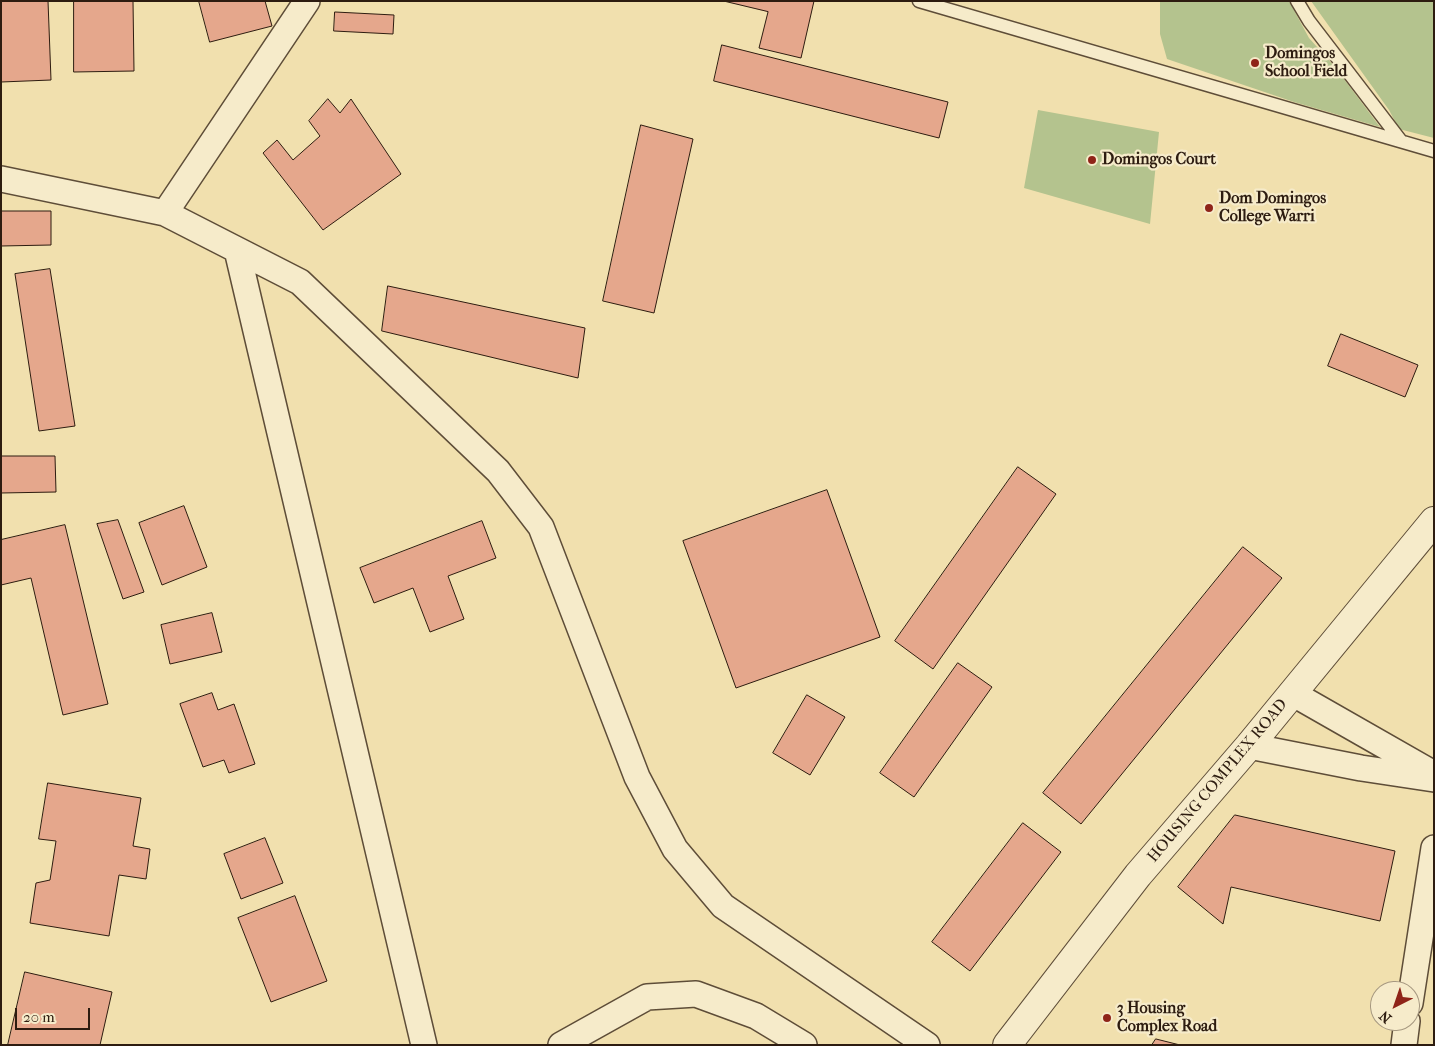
<!DOCTYPE html>
<html>
<head>
<meta charset="utf-8">
<style>
	body { margin:0 }
	#map { position:relative; width:1435px; height:1046px; overflow:hidden; background:#f1e0ae; font-family:"IM FELL French Canon",serif }
	canvas { display:block }
	.frame { position:absolute; inset:0; border:2px solid #2d1c10; pointer-events:none }
	.north { position:absolute; left:1370px; top:981px; width:50px; height:50px; box-sizing:border-box; background:#f6ebca; border:1px solid #a69880; border-radius:50%; rotate:221deg; font-size:14px; font-weight:700; line-height:20px; text-align:center; color:#2d1c10 }
	.north::after { content:''; display:block; margin:auto; width:18px; height:22px; background:#8f2418; clip-path:polygon(50% 0,100% 100%,50% 72%,0 100%) }
	.scale { position:absolute; left:15px; top:1008px; width:75px; height:22px; box-sizing:border-box; border:2px solid #2d1c10; border-top:0; padding-left:6px; font-size:15px; line-height:18px; white-space:nowrap; color:#2d1c10; -webkit-text-stroke:4px #f6ebca; paint-order:stroke }
</style>
</head>
<body>
<div id="map">
<canvas width="1435" height="1046"></canvas>
<div class="frame"></div>
<div class="north">N</div>
<div class="scale">20 m</div>
</div>
<script>
const g = document.querySelector('canvas').getContext('2d');
g.lineJoin = 'round';
function paint(path, color) { g.fillStyle = color; g.fill(path, 'evenodd'); }
function strokePath(path, color, width, dash) { g.strokeStyle = color; g.lineWidth = width; g.lineCap = dash ? 'butt' : 'round'; g.setLineDash(dash || []); g.stroke(path); }
function label(font, color, halo, rows, align = 'center') {
  g.font = font + ' "IM FELL French Canon",serif'; g.lineWidth = 4.5; g.setLineDash([]); g.textBaseline = 'middle'; g.strokeStyle = halo; g.fillStyle = color; for (const [text, x, y, turn = 0] of rows) {
    g.save(); g.translate(x, y); g.rotate((+turn || 0) * Math.PI / 180); g.textAlign = isNaN(turn) ? turn : align; if (halo) g.strokeText(text, 0, 0); g.fillText(text, 0, 0); g.restore();
  }
}
paint(new Path2D(`
	M1160 1H1289L1309 38 1335 67 1380 127 1294 102 1167 59 1160 34Z
	M1311 1H1434V138L1399 129 1389 110Z
	M1038 110 1159 132 1150 224 1024 188Z`), '#b4c38e');
const building = new Path2D(`
	M1 1H48L51 80 1 82Z
	M74 1H133L134 71 74 72Z
	M199 1H265L272 26 210 42Z
	M724 1H814L801 58 759 48 768 12Z
	M335 12 394 15 393 34 334 31Z
	M722 45 948 102 939 138 714 81Z
	M328 99 340 113 351 99 401 174 323 230 263 153 277 140 293 160 320 136 309 121Z
	M641 125 693 139 654 313 603 301Z
	M1 211H51V245L1 246Z
	M50 269 75 426 39 431 15 274Z
	M388 286 585 328 578 378 382 331Z
	M1341 334 1418 365 1405 397 1328 366Z
	M1 456H55L56 492 1 493Z
	M1018 467 1056 494 933 669 895 641Z
	M827 490 880 637 736 688 683 541Z
	M184 506 207 567 162 585 139 523Z
	M118 520 144 592 123 599 97 524Z
	M482 521 496 558 448 576 464 619 430 632 413 588 374 603 360 568Z
	M65 525 108 704 63 715 31 578 1 585V540Z
	M1243 547 1282 578 1081 824 1043 793Z
	M212 613 222 652 170 664 161 625Z
	M958 663 992 687 914 797 880 773Z
	M212 693 218 710 234 704 255 764 229 773 224 760 203 767 180 704Z
	M807 695 845 717 810 775 773 753Z
	M48 783 141 798 133 846 150 849 146 879 119 875 109 936 30 923 36 883 50 880 56 841 39 839Z
	M1235 815 1395 851 1380 921 1231 887 1223 924 1178 887Z
	M1023 823 1061 852 970 971 932 942Z
	M265 838 283 883 241 899 224 854Z
	M295 896 327 981 271 1002 238 918Z
	M25 972 112 992 100 1045H8Z
	M1156 1039 1180 1045H1152Z`);
paint(building, '#e5a78c');
strokePath(building, '#2d1c10', 1);
const service = new Path2D(`
	M919 1 1434 151
	M1297 1 1309 21 1401 141`);
const minor = new Path2D(`
	M1 179 165 213 300 282 498 471 541 527 637 777 675 849 723 906 927 1045
	M165 213 307 1
	M237 250 424 1045
	M1292 693 1434 774
	M1249 746 1361 768 1434 779
	M1410 1003 1434 848
	M561 1045 647 997 696 994 756 1016 804 1045
	M1404 1045 1407 1021`);
const tertiary = new Path2D(`
	M1007 1045 1138 875 1249 746 1434 521`);
strokePath(service, '#5e4d38', 15);
strokePath(minor, '#5e4d38', 28);
strokePath(tertiary, '#5e4d38', 30);
strokePath(service, '#f6ebca', 12);
strokePath(minor, '#f6ebca', 25);
strokePath(tertiary, '#f6ebca', 28);
for (const [x, y, r, color] of [
	[1255,63,5,"#8f2418"],
	[1092,160,5,"#8f2418"],
	[1209,208,5,"#8f2418"],
	[1107,1018,5,"#8f2418"]
]) { const dot = new Path2D(); dot.arc(x, y, r, 0, 2 * Math.PI); g.fillStyle = color; g.fill(dot); strokePath(dot, '#f6ebca', 2); }
label('bold 16px', '#2d1c10', '#f6ebca', [
	["Domingos",1265,54],
	["School Field",1265,72],
	["Domingos Court",1102,160],
	["Dom Domingos",1219,199],
	["College Warri",1219,217],
	["3 Housing",1117,1009],
	["Complex Road",1117,1027]
], 'left');
label('16px', '#2d1c10', '#f6ebca', [
	["HOUSING COMPLEX ROAD",1218,781,-50]
]);
</script>
</body>
</html>
